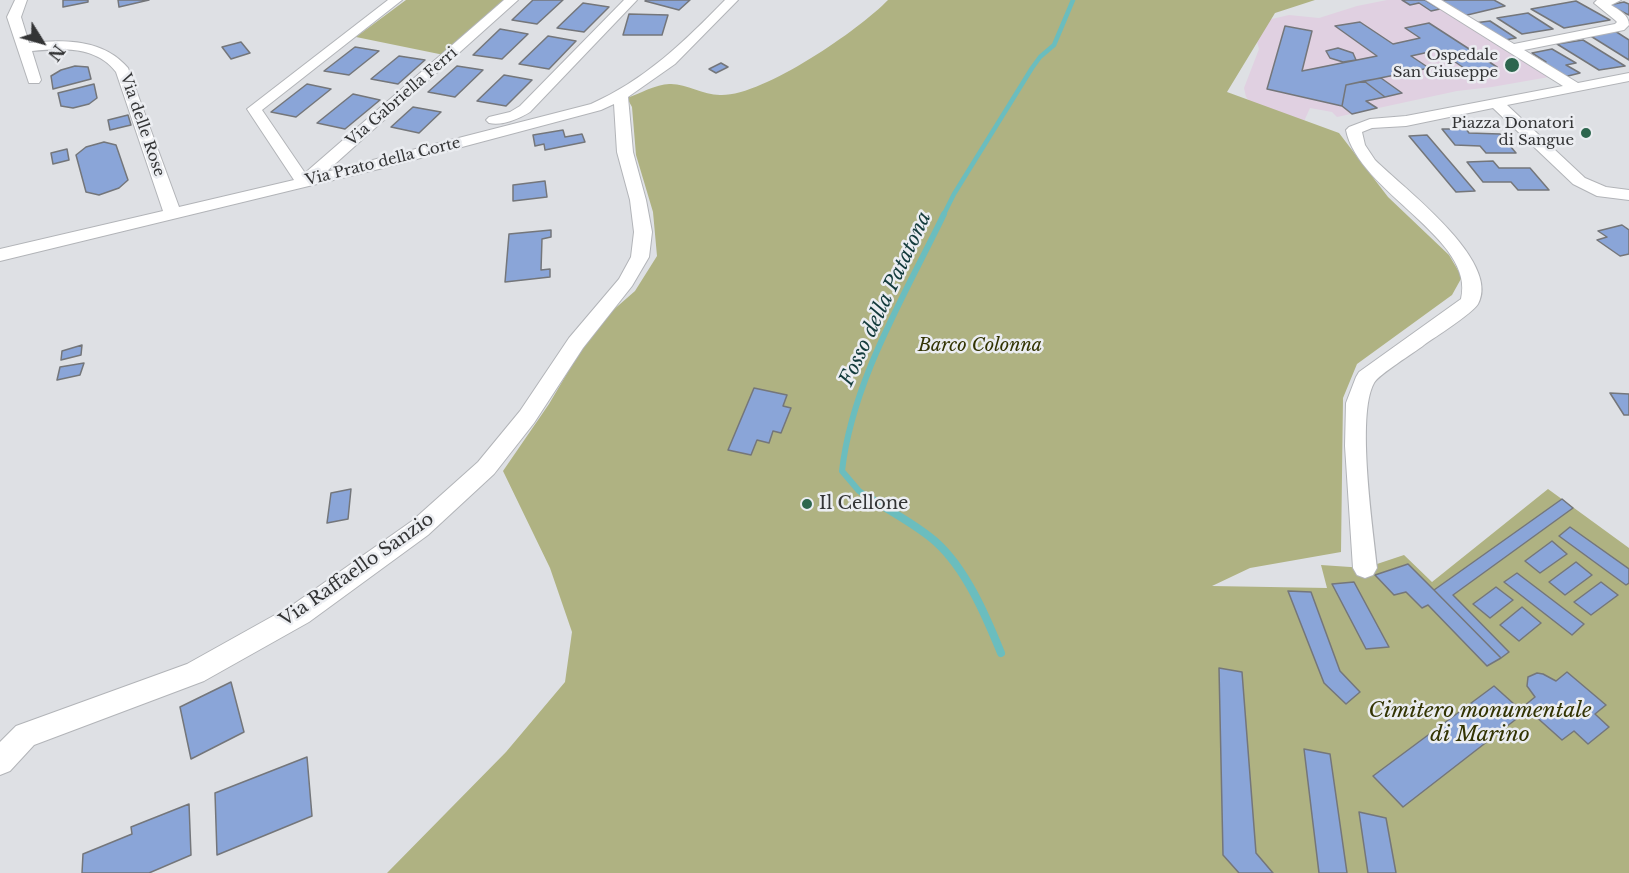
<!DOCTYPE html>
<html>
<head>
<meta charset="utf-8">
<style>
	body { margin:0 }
	#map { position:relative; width:1629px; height:873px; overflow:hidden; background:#dee0e4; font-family:"Libre Baskerville",serif }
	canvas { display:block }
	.north { position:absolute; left:12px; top:12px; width:60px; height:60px; -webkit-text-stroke:4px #ebedf1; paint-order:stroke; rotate:127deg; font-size:16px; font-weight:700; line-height:24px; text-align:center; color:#333435 }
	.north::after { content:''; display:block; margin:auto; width:21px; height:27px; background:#333435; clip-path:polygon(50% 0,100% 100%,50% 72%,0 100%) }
</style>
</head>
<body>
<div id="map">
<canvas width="1629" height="873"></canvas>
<div class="north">N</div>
</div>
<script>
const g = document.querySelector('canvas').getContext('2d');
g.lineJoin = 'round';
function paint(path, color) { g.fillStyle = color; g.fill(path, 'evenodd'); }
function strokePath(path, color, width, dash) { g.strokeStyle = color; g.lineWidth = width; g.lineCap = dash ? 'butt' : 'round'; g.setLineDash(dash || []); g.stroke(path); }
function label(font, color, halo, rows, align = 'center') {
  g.font = font + ' "Libre Baskerville",serif'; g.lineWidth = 5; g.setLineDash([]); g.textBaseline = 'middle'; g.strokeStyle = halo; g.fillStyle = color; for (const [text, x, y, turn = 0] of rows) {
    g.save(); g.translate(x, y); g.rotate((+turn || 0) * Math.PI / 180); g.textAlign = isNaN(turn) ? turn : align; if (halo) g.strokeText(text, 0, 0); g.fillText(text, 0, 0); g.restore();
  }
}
paint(new Path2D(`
	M1387 0H1425L1549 77 1492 87 1457 91 1337 117 1332 112 1310 108 1301 128 1254 107 1246 97 1244 88 1259 49 1255 34 1263 21 1289 15 1319 18 1357 6ZM1360 22 1393 44 1420 38 1405 28 1496 67 1471 73 1438 50 1411 56 1428 68 1346 85 1341 106 1267 89 1286 26 1302 71 1377 56 1336 26Z`), '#e0d0e1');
paint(new Path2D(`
	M406 0H507L444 55 356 37Z
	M888 0H1315L1275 13 1227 92 1339 133 1388 197 1449 255 1462 277 1452 295 1357 364 1343 398 1341 552 1250 568 1212 586 1327 588 1321 565 1365 568 1404 555 1432 582 1548 489 1629 548V873H387L506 752 565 682 572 632 550 568 503 471 549 404 595 326 635 291 657 256 653 212 636 155 632 107 627 98C639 94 658 83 671 84 687 84 703 95 720 95 762 97 859 30 888 0Z`), '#afb282');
strokePath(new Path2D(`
	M943 216 954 194 1032 68 1040 57 1054 45 1073 0`), '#6bbdbe', 4.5);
strokePath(new Path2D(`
	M872 500 859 491 842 471C852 381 905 295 944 214`), '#6bbdbe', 6);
strokePath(new Path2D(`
	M870 498C891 512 917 525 936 542 966 569 986 616 1001 653`), '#6bbdbe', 8);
const building = new Path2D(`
	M63 0H88V2L63 7Z
	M118 0H149L119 7Z
	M533 0H563L537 24 512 20Z
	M647 0H690L679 10 645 1Z
	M1402 0H1425L1440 9 1431 11 1419 3 1410 5Z
	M1439 0H1494L1505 6 1463 16Z
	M1576 1 1610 20 1564 28 1531 9Z
	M1624 2 1629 4V15L1609 5Z
	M583 3 609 7 584 32 557 28Z
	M1528 13 1553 29 1522 34 1497 18Z
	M629 14 668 15 662 35H623Z
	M1490 21 1516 38 1500 41 1474 23Z
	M1360 22 1393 44 1420 38 1405 28 1429 23 1497 67 1471 73 1438 50 1411 56 1429 68 1346 85 1342 106 1267 89 1285 26 1312 31 1302 71 1377 56 1335 26Z
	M500 29 528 34 502 59 473 55Z
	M1615 31 1629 40V60L1589 35Z
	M548 36 576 41 549 69 519 64Z
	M1583 40 1625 66 1599 70 1557 44Z
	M241 42 250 53 231 59 222 47Z
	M355 47 379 51 349 75 324 71Z
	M1338 48 1353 53 1356 60 1343 62 1330 58 1326 51Z
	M1552 49 1576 63 1566 65 1580 73 1564 77 1541 63 1546 62 1532 53Z
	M399 56 425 60 398 84 371 79Z
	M721 63 728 67 716 73 709 69Z
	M75 66 88 67 91 79 53 89 51 76 61 70Z
	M457 66 483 70 455 97 428 92Z
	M504 75 532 80 506 106 477 101Z
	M1381 78 1402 93 1385 97 1364 81Z
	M1364 81 1385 97 1366 101 1377 108 1352 114 1342 106 1346 85Z
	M94 84 97 98 89 104 73 108 61 106 58 93Z
	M307 84 331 89 296 117 271 112Z
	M353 94 380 100 345 129 317 123Z
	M413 107 441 112 419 133 391 127Z
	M128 115 131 125 110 130 108 120Z
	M1442 129H1466L1469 133 1500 134 1516 153H1486L1480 146 1455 145Z
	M563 130 565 137 582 134 585 142 545 150 544 144 535 146 533 135Z
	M1427 135 1475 191 1456 192 1409 136Z
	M104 142 116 145 128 180 119 188 99 195 86 192 76 155 86 147Z
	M67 149 69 160 53 164 51 153Z
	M1493 161 1499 168H1530L1549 190H1518L1511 182H1483L1467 162Z
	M545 181 547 197 513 201V185Z
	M1622 225 1629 230V254L1620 256 1597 240 1607 237 1598 231Z
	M551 230V237L542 239 541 270 550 269V277L505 282 509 234Z
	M82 345 81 355 61 360 62 351Z
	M84 363 80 375 57 380 60 367Z
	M754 388 787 395 783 406 791 408 781 433 773 431 769 443 757 440 751 455 728 450Z
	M1610 393 1629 394V415H1624Z
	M351 489 348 519 327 523 331 493Z
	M1562 499 1573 508 1453 595 1509 652 1501 658 1434 590Z
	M1570 527 1629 569V583L1626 585 1559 536Z
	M1552 541 1567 554 1540 573 1525 561Z
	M1576 562 1592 575 1565 595 1549 582Z
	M1408 564 1434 590 1501 658 1487 666 1428 605 1422 608 1406 592 1394 595 1375 575Z
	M1517 573 1584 624 1572 635 1504 582Z
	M1354 582 1389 647 1366 649 1332 584Z
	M1601 582 1618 595 1591 615 1574 602Z
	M1496 587 1513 600 1490 618 1473 604Z
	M1288 591 1311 592 1340 671 1360 692 1346 704 1324 683Z
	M1522 607 1541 623 1519 641 1500 625Z
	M1219 668 1242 672 1256 853 1273 873H1239L1223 855Z
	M1567 672 1606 705 1595 714 1609 727 1588 744 1574 731 1562 740 1524 706 1535 697 1527 686 1528 677 1537 673 1543 674 1556 681Z
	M231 682 244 732 191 759 180 707Z
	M1494 686 1524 713 1403 807 1373 776Z
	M1304 749 1330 754 1347 873H1319Z
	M307 757 312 816 217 855 215 793Z
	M189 804 191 855 149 873H82L83 854 132 834 131 827Z
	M1359 812 1386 818 1396 873H1368Z`);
paint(building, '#8aa5d8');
strokePath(building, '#74767a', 1.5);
const street = new Path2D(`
	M15 0H27L21 17 29 43C64 39 104 39 128 68L179 207 294 180 247 109 388 0H402L262 110 305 173 504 0H518L326 172 591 104C645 80 684 42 725 0H738L675 64 628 97 633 152 646 200 652 232 649 257 632 286 583 348 534 423 494 474 428 535 309 622 204 681 34 745 10 771 0 775V742L16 726 187 664 291 606 412 521 478 462 520 411 569 338 619 279 631 257 634 232 630 200 617 152 614 104 601 110 383 168 0 261V249L163 211 116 72C96 46 62 48 32 51L41 80 39 83H29L7 17Z
	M624 0H637L530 112C519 119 502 126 489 123L486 120 489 117 510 112 520 106Z
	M1426 0H1441L1514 44 1615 24 1617 22 1615 20 1594 3 1597 0H1621L1611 5C1619 10 1629 15 1629 25L1624 30 1524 50 1578 83 1629 73V81L1507 105 1585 178 1606 187 1629 190V200L1597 196 1573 184 1493 108 1406 126 1372 128 1362 132 1365 145 1375 160C1402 187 1502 261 1478 304 1472 314 1435 337 1424 345 1414 353 1379 374 1374 383 1356 415 1373 528 1377 568L1373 575 1365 578 1357 575 1353 568 1345 446 1346 403 1356 377 1359 372 1461 299C1477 239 1358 192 1346 130L1349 127 1370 119 1406 116 1563 86Z`);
strokePath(street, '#b2b4b8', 2);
paint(street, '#fff');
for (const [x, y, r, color] of [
	[1512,65,8,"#2d664e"],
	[1586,133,6,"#2d664e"],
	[807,504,6,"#2d664e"]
]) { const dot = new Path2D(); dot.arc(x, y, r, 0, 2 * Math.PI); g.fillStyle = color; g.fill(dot); strokePath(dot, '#ebedf1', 2); }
label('15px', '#333435', '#ebedf1', [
	["Ospedale",1498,56],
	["San Giuseppe",1498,73],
	["Piazza Donatori",1574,124],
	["di Sangue",1574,141]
], 'right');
label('15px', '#333435', '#ebedf1', [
	["Via Gabriella Ferri",402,97,-41],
	["Via delle Rose",142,125,71],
	["Via Prato della Corte",383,162,-14]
]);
label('italic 18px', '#323302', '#ebedf1', [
	["Barco Colonna",980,346]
]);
label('18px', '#333435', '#ebedf1', [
	["Il Cellone",819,504]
], 'left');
label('18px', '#333435', '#ebedf1', [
	["Via Raffaello Sanzio",357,570,-35]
]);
label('italic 20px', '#123a3b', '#ebedf1', [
	["Fosso della Patatona",886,299,-65]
]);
label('italic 21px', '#323302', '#ebedf1', [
	["Cimitero monumentale",1480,711],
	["di Marino",1480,735]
]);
</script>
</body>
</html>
